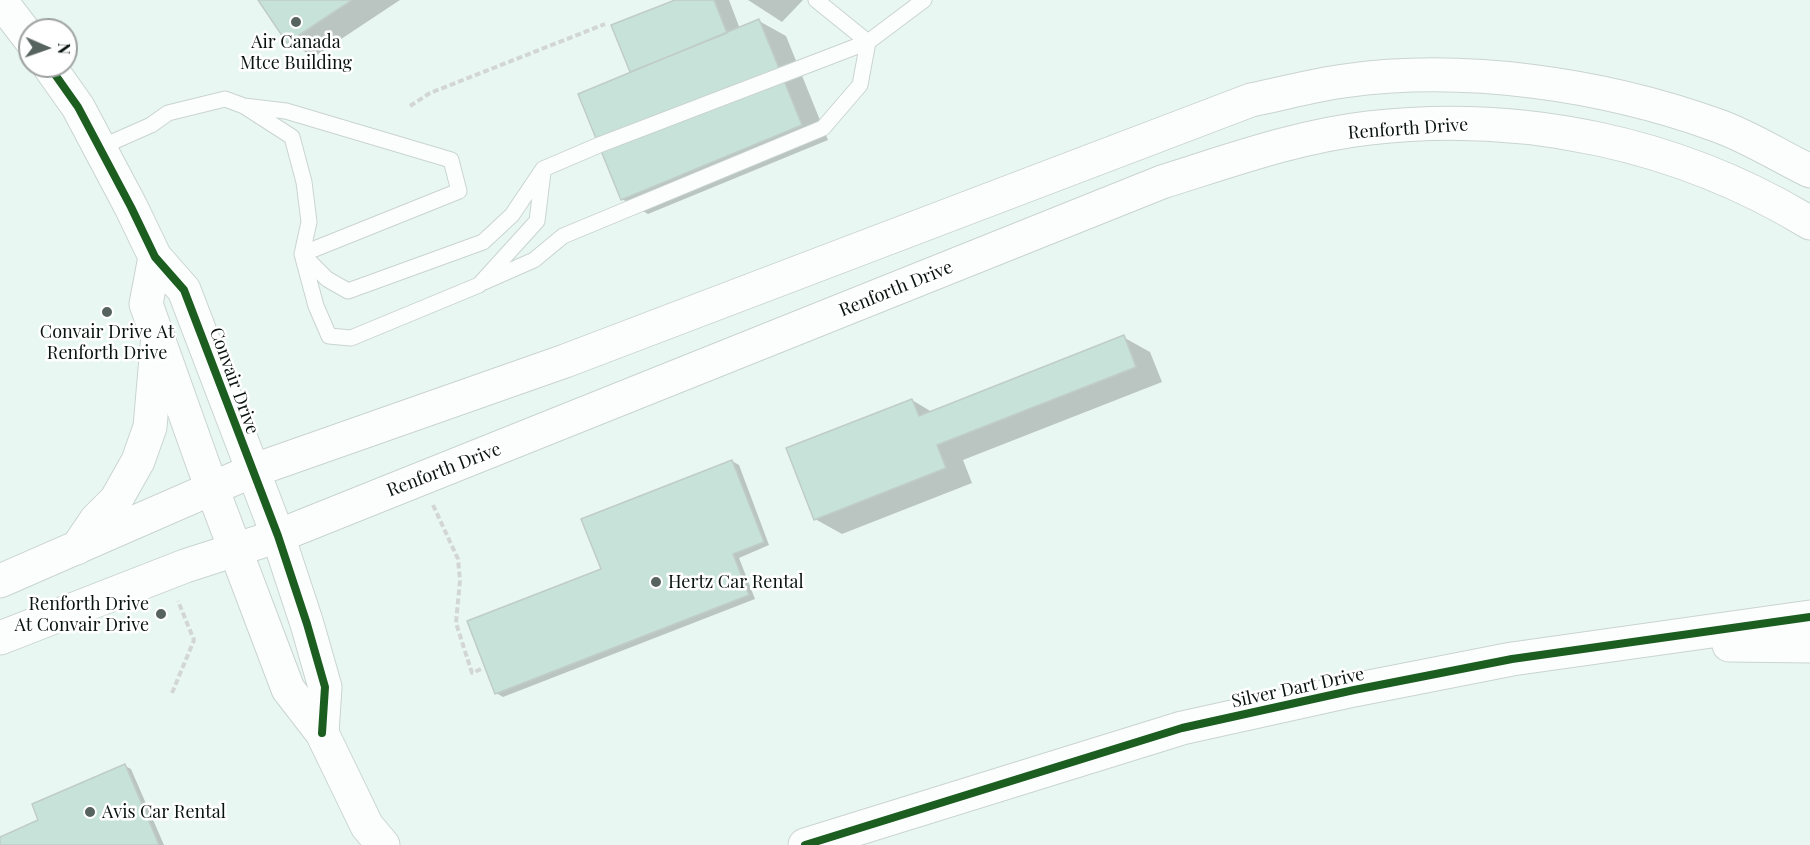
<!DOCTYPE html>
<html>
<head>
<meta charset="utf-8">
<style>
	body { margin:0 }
	#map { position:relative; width:1810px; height:845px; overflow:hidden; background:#e9f7f2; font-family:"Playfair Display",serif }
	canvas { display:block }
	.north { position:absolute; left:18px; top:18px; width:60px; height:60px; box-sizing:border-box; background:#fff; border:2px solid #9da19f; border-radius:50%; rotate:92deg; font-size:16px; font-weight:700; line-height:24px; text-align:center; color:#09130f }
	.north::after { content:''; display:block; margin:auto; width:21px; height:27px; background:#57635e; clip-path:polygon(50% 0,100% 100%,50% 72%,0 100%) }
</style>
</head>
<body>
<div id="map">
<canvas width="1810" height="845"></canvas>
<div class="north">N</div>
</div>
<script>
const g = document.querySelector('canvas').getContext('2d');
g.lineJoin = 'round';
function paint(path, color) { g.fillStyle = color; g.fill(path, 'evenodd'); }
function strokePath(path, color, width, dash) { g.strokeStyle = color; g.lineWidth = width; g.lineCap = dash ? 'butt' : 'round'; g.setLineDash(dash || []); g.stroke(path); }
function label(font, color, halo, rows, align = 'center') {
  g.font = font + ' "Playfair Display",serif'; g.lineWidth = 5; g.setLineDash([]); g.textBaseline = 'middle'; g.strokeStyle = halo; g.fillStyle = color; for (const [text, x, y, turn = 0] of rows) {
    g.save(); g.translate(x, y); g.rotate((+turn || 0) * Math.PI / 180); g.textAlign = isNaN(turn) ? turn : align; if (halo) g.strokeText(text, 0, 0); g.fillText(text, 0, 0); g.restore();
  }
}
paint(new Path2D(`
	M260 0H400L314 57 288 42Z
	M679 0H729L740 29 759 21 786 36 828 140 648 214 622 199 633 73 613 26Z
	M748 0H803L782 22Z
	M1123 337 1150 352 1162 382 963 460 972 483 842 534 815 519 912 400 932 412Z
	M732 461 739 465 769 545 739 558 755 599 503 697 496 693 603 570Z
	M125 766 131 769 164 845H0V839L40 821Z`), '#0003');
const building = new Path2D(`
	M258 0H352L287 43Z
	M675 0H714L727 33 630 72 611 25Z
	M759 19 802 125 621 200 578 94Z
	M1124 335 1136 367 937 445 946 468 814 520 786 448 912 399 919 416Z
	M732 460 764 542 733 554 749 595 495 694 467 621 601 569 581 519Z
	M125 764 159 845H0V837L38 820 32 804Z`);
paint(building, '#c7e2d9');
strokePath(building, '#c0ccc8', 1.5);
const service = new Path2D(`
	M816 0 868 42
	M244 106 286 111 451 160 459 191 302 254 327 279 348 291 483 242 512 215 543 169 599 145 868 42 924 0
	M99 148 151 125 168 113 225 99 244 106 292 137 304 182 309 222 302 254 316 306 329 336 351 338 479 285 537 221 543 172
	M484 282 534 260 563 236 823 128 860 85 868 42`);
const tertiary = new Path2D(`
	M0 0 30 39
	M49 66 78 107 131 207 155 257 184 290 278 536 307 624 325 687 322 733
	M155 257 146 304 204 467 288 689 322 733 367 826 383 845
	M1729 645 1810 646
	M805 845 1182 728 1354 690 1512 659 1810 617`);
const secondary = new Path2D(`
	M77 548 96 520 116 500 138 461 150 427 158 335
	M0 581 252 471 565 361 1251 100C1282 94 1313 85 1344 81 1464 64 1602 84 1716 125 1748 136 1779 156 1810 171
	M0 638 185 566 278 536 1162 182C1229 161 1298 136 1369 128 1521 110 1679 143 1810 223`);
strokePath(service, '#c9d4d0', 17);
strokePath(tertiary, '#c9d4d0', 35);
strokePath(secondary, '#c9d4d0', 35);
strokePath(new Path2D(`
	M410 106 430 93 605 24
	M433 505 458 559 460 580 456 623 472 673 481 669
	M172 693 194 640 178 601`), '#d2d6d4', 4, [6, 3]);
strokePath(service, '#fcfefd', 15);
strokePath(tertiary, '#fcfefd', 33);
strokePath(secondary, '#fcfefd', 33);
strokePath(new Path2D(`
	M49 66 78 107 131 207 155 257 184 290 278 536 307 624 325 687 322 733
	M805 845 1182 728 1354 690 1512 659 1810 617`), '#1b5e20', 8);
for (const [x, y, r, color] of [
	[296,22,6,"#57635e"],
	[107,312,6,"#57635e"],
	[656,582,6,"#57635e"],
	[161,614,6,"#57635e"],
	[90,812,6,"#57635e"]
]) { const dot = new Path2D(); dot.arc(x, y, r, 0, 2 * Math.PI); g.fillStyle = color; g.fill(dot); strokePath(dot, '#fff', 2); }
label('18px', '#09130f', '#fff', [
	["Air Canada",296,42],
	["Mtce Building",296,63],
	["Convair Drive At",107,332],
	["Renforth Drive",107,353],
	["Hertz Car Rental",668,582,"left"],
	["Renforth Drive",149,604,"right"],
	["At Convair Drive",149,625,"right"],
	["Avis Car Rental",102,812,"left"]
]);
label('18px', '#09130f', '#fff', [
	["Renforth Drive",1408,129,-4],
	["Renforth Drive",896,289,-22],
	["Convair Drive",234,381,70],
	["Renforth Drive",444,470,-21],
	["Silver Dart Drive",1298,688,-12]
]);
</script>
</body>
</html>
